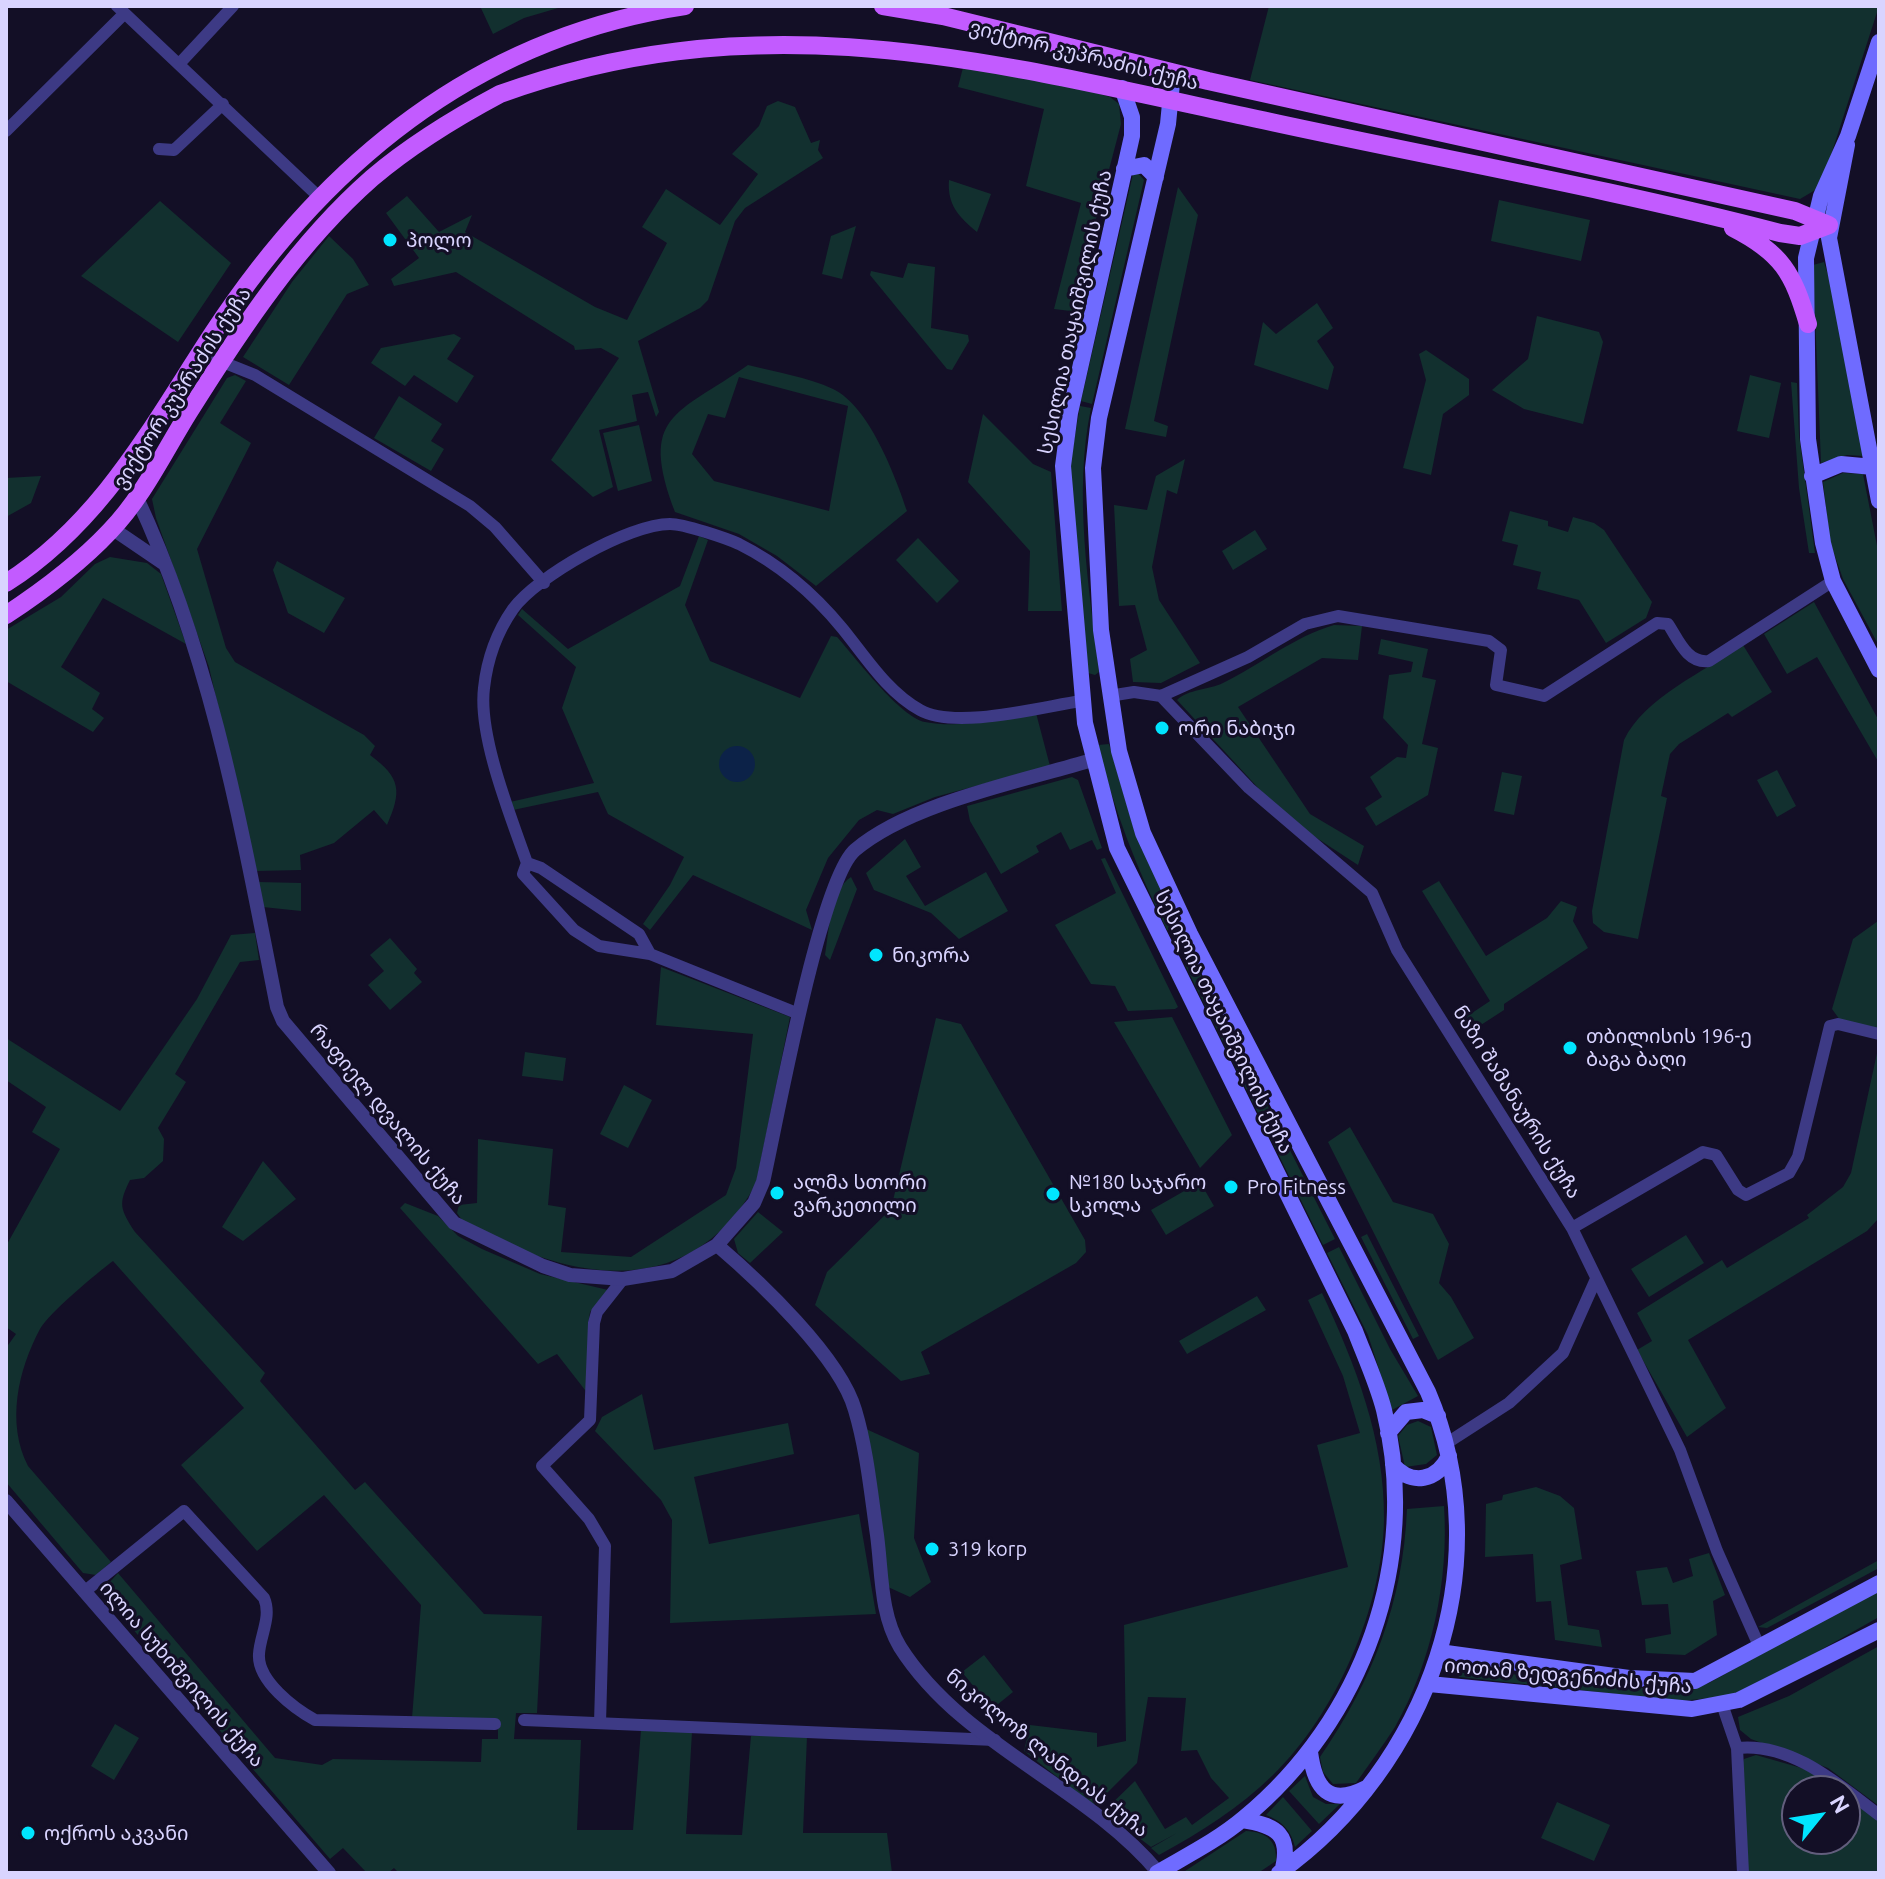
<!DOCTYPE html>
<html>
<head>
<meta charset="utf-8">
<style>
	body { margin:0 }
	#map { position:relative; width:1885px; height:1879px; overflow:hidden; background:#130f26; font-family:Ubuntu,sans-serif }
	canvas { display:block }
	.frame { position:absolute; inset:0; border:8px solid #d9d4ff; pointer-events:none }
	.north { position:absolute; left:1781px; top:1775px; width:80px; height:80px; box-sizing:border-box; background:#130f26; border:2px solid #625e7d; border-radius:50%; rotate:60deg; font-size:22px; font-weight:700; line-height:32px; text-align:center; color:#d9d4ff }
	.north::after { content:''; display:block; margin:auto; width:28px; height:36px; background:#00e5ff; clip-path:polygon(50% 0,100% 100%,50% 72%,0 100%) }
</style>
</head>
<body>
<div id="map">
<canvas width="1885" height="1879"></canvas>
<div class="frame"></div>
<div class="north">N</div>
</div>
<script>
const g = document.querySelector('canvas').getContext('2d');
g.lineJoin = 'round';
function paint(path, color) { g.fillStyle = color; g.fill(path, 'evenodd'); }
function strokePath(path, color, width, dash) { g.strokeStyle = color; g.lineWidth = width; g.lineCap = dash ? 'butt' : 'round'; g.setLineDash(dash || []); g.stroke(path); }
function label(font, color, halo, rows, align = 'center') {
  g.font = font + ' Ubuntu,"Noto Sans Georgian",sans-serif'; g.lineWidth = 6; g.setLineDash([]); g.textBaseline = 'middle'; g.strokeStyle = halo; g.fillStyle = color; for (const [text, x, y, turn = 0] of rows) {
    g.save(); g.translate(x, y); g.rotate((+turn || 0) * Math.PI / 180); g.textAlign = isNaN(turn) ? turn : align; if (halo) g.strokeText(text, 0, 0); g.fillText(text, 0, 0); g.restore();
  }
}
paint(new Path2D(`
	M480 6H565L524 18 493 34Z
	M1269 6H1879L1831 155 1817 189 1800 199 1250 80Z
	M966 56 1110 97 1119 104 1121 124 1096 219 1079 312 1054 309 1081 203 1026 186 1044 109 958 87Z
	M778 101 795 107 811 143 820 140 818 150 823 158 745 208 735 221 708 300 700 308 638 341 659 412 656 417 648 392 632 395 637 421 599 430 613 487 593 497 551 460 619 358 601 348 575 350 574 346 456 272 394 286 391 279 419 258 386 213 407 196 439 232 472 215 465 232 595 307 627 320 667 243 642 227 666 189 720 225 758 174 732 154 759 126 767 106Z
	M1138 173 1144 180 1092 404 1081 401 1133 174Z
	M949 180 991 194 977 232C959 217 947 205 949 180Z
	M1178 187 1198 215 1154 421 1168 426 1166 437 1125 429Z
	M1499 200 1590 220 1581 261 1491 241Z
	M160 201 231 263 178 342 81 276Z
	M856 226 842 279 822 274 831 236Z
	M329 236 353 259 369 285 347 294 289 385 243 357 292 282Z
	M1824 262 1834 294 1863 456 1847 455 1821 463 1813 265Z
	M908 263 935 267 931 328 968 335 969 341 952 370 947 369 870 275 871 271 903 278Z
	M1317 303 1333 328 1317 341 1334 367 1328 390 1254 365 1263 322 1276 334Z
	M1537 316 1599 332 1603 342 1583 424 1524 409 1492 390 1528 359Z
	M454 334 461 338 447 359 474 376 457 403 414 375 405 386 371 363 381 348Z
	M1426 350 1469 379V395L1443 414 1431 475 1403 468 1426 380 1419 354Z
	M748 365C775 372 808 377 833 389 869 406 895 475 907 511L816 586 777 556 739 534 675 512C638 414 677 415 748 365ZM739 377 848 406 829 511 714 481 692 454 708 414 725 418Z
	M235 375 246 381 220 423 251 443 197 549 226 648 235 662 364 735 375 746 370 755C401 778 402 791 387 825L374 810 334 843 300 855 301 870 256 871 209 667 156 518 152 499 227 378Z
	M1750 375 1781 383 1769 438 1737 431Z
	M1791 382 1797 383 1799 435 1815 553H1809L1799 488Z
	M399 396 442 424 431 441 444 449 431 471 374 438Z
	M1080 406 1091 408C1073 494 1089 586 1099 672L1095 675 1088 673 1070 465Z
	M983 414 1033 464 1051 472 1062 611H1028L1030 551 968 482Z
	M639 425 652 481 618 491 603 433Z
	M1185 459 1177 494 1167 490 1152 567 1159 600 1200 663 1161 683 1133 682 1130 659 1147 650 1135 605 1119 606 1114 505 1147 510 1156 476Z
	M1843 473 1863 474 1879 556V646L1843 579 1830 542 1823 482Z
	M41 476 31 503 6 517V478Z
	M1510 511 1548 521V526L1568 532 1573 517 1594 523 1604 530 1652 602 1646 618 1606 643 1579 600 1537 589 1541 572 1513 565 1518 545 1502 541Z
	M1255 530 1267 549 1233 570 1222 551Z
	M699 536 708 540 685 605 710 661 800 698 831 636 837 637C856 658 900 717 925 722 961 729 1001 718 1036 713L1050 766 935 797 893 814 877 810 859 820 828 858 806 910 812 930 693 875 650 930 643 924 670 885 684 857 608 814 598 792 513 810 510 802 594 783 562 708 576 667 518 615 522 609 568 649 680 586Z
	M918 538 959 581 937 603 896 560Z
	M110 557 147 563 161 574 186 644 103 598 61 667 100 693 92 709 104 718 93 732 6 681V630L61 597 95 564Z
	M277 561 345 598 324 633 288 613 273 570Z
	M1814 602 1879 721V763L1817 657 1787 674 1764 634Z
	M1334 625 1362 626 1358 660 1322 658 1238 707 1310 814 1364 846 1358 865 1286 818 1177 700C1188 689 1209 690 1223 683 1260 665 1293 637 1334 625Z
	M1381 639 1428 649 1422 677 1436 680 1422 744 1438 748 1428 795 1376 826 1365 808 1382 797 1370 777 1397 757 1406 758 1408 745 1383 718 1389 675 1411 672 1413 662 1378 654Z
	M1743 645 1772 692 1732 717 1728 713 1679 744 1670 754 1661 796 1667 798 1638 939 1604 932 1593 923 1592 911 1624 740C1644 698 1705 671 1743 645Z
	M1109 744 1135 833 1178 922 1171 930H1167C1137 869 1114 811 1098 745Z
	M1777 770 1796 806 1777 817 1757 780Z
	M1502 772 1522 776 1514 815 1494 811Z
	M1072 777 1078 780 1102 848 1097 850 1092 840 1070 850 1061 832 1036 846 1039 852 1001 874 970 821 967 806Z
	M905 839 921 867 906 876 925 906 986 872 1008 911 959 939 931 913 874 890 866 873Z
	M1105 858 1178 1007 1175 1009 1128 1011 1115 986 1091 984 1055 925 1116 893 1101 859Z
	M851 877 857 889 830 960 825 955C829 932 830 890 851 877Z
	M1439 881 1486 956 1547 918 1561 901 1577 907 1573 921 1588 948 1504 1004V1010L1467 1034 1460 1021 1490 1001 1422 891Z
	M258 882 301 883V911L263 907Z
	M1878 921 1879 923V1030L1840 1020 1832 1009 1853 939Z
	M255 933 259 960 240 962 175 1074 186 1082 158 1128 164 1139 163 1161 144 1178 130 1180C118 1204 120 1209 135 1232L265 1373 260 1381 355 1490 365 1482 484 1614 542 1616 537 1713H516L514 1739 581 1740 577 1830H633L641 1730 692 1732 686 1834 742 1835 751 1736H807L803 1833H887L892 1873H399L394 1868 388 1873H367L343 1848 330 1859 107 1599 109 1583 118 1573 275 1758 322 1765 333 1759 481 1762 482 1739H498V1721L412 1718 421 1605 324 1495 257 1551 181 1465 244 1408 113 1261C97 1273 49 1313 40 1329 18 1370 6 1423 28 1466L111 1562 96 1575 83 1573 6 1482V1348L16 1334 6 1327V1246L60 1149 32 1132 46 1107 6 1080V1038L120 1111 197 999 231 935Z
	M390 938 417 969 414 973 422 982 390 1010 368 985 384 971 370 955Z
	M1193 959 1335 1239 1323 1245 1185 965Z
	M661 967 790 1017 756 1184C688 1306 564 1281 462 1220L457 1213 459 1205 477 1203 478 1139 553 1149 548 1205 566 1208 561 1252 631 1257 726 1195 736 1168 753 1034 656 1025Z
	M1172 1017 1232 1135 1200 1168 1114 1022Z
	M936 1018 961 1024 1085 1240 1086 1252 1076 1263 921 1352 930 1374 901 1381 815 1305 827 1272 891 1209Z
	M1879 1044 1878 1219 1867 1231 1688 1340 1726 1408 1687 1437 1637 1350 1652 1341 1637 1313 1722 1260 1727 1268 1809 1218 1807 1215 1843 1187 1851 1173Z
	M525 1052 566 1058 563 1081 522 1076Z
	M624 1085 652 1100 628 1148 600 1134Z
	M1350 1127 1393 1202 1433 1214 1449 1244 1439 1283 1451 1297 1474 1338 1438 1360 1328 1142Z
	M263 1161 296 1199 243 1241 222 1227Z
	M1200 1182 1214 1206 1166 1235 1151 1210Z
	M405 1203 438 1216 458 1236 482 1249 540 1274 608 1290 590 1312 588 1325 592 1399 557 1354 538 1364 400 1208Z
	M758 1212 783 1232 750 1263 738 1253 734 1239Z
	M1367 1234 1419 1336 1413 1339 1361 1237Z
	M1686 1235 1704 1263 1649 1297 1631 1269Z
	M1339 1247 1390 1349 1418 1396 1392 1410 1368 1335 1327 1253Z
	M1322 1293C1355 1364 1385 1439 1384 1519 1383 1606 1336 1714 1273 1775 1239 1808 1201 1832 1159 1855L1151 1848 1177 1833 1151 1847 1104 1811 1135 1781 1165 1829 1186 1817 1192 1825 1229 1798 1211 1778 1197 1750 1181 1751 1186 1698 1148 1697 1137 1763 1094 1806 1024 1751 1030 1725 1097 1733V1747L1126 1741 1124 1625 1348 1567 1317 1445 1360 1433 1343 1376 1308 1300Z
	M1257 1296 1266 1310 1187 1354 1179 1341Z
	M642 1394 654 1450 788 1423 794 1454 694 1477 709 1544 859 1514 876 1614 670 1623 672 1520 661 1500 595 1431 602 1417Z
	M1418 1421 1431 1427 1437 1455 1426 1464 1405 1467 1398 1436 1407 1425Z
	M866 1429 919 1453 914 1538 931 1582 910 1597 888 1587Z
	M1536 1487 1560 1496 1574 1508 1582 1559 1560 1565 1568 1625 1599 1630 1602 1647 1555 1640 1551 1601 1536 1602 1533 1554 1485 1557 1486 1504 1502 1500 1503 1495Z
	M1444 1506C1449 1580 1432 1662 1395 1727 1383 1746 1369 1764 1356 1783L1333 1784 1323 1772 1320 1757C1373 1680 1403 1602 1407 1509Z
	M1709 1553 1725 1595 1713 1601 1717 1635 1685 1655 1646 1653 1645 1639 1671 1634 1668 1604 1642 1605 1636 1571 1667 1567 1673 1583 1693 1576 1689 1559Z
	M1879 1560V1568L1767 1628 1758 1627Z
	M1879 1589V1617L1778 1674 1729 1696 1681 1701 1459 1677 1458 1673 1463 1669 1681 1692 1709 1683Z
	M1879 1646V1806L1828 1768 1751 1739 1740 1730 1738 1717 1789 1696Z
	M984 1655 1013 1692 992 1709 962 1672Z
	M115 1724 139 1738 114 1780 91 1766Z
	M1756 1755 1805 1769 1840 1791H1797V1839H1845V1795L1879 1820V1873H1747L1742 1765 1744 1759Z
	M1305 1776 1313 1797 1326 1804H1340L1319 1824 1289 1791Z
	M1283 1797 1312 1831 1295 1847C1291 1830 1282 1821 1266 1815Z
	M1557 1802 1610 1825 1594 1861 1541 1838Z
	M1246 1831C1266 1832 1277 1840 1276 1861L1258 1873H1182Z`), '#12302f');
paint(new Path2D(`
	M719 764a18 18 0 1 1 36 0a18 18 0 1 1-36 0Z`), '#0c2248');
strokePath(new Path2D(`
	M117 6 318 196
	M180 63 233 6
	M6 131 124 14
	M159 149 174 150 223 104
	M200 353 255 375 470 506 495 527 544 583
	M1109 696 1134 692 1161 696 1249 788 1372 893 1397 950 1572 1228 1680 1450 1717 1551 1760 1648
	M1161 696 1248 657 1305 624 1338 616 1489 641 1501 650 1496 685 1544 696 1657 623 1668 624C1678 639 1687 664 1709 661L1833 581
	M527 863 541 868 639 934 650 954
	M799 1014 650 954 599 946 574 930 523 874 527 863C511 817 478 736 484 688 487 660 497 632 513 609 537 576 629 524 670 524 684 524 726 538 739 544 779 564 814 594 842 628 865 656 887 692 920 710 955 730 1041 707 1081 701
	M1572 1228 1703 1152 1716 1155 1738 1190 1746 1195 1789 1173 1798 1157 1830 1026 1838 1024 1879 1034
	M1447 1443 1509 1403 1563 1353 1596 1279
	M84 1592 184 1511 264 1598C272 1617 260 1635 259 1654 257 1681 295 1709 315 1720L495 1724
	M1722 1704 1737 1748 1743 1873
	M524 1720 995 1740
	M600 1723 605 1546 589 1519 542 1466 590 1420 594 1323 597 1312 623 1279
	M1737 1748C1791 1742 1838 1784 1879 1815`), '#3d3a85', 12);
strokePath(new Path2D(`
	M137 498C212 658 243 835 277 1007L283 1021 454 1223 543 1266 570 1275 623 1279 672 1271 717 1245 754 1203 763 1182C776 1125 820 880 855 850 910 803 1023 781 1092 760
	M113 529 163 563
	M717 1245C759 1281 840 1357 855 1410 867 1450 871 1494 877 1535 882 1572 880 1614 900 1647 962 1745 1085 1785 1158 1872
	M6 1501 329 1873`), '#3d3a85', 14);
strokePath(new Path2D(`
	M1879 42 1848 136 1821 196 1806 258 1808 439 1823 543 1833 581 1879 670
	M1173 73 1168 124 1099 418 1093 468 1101 630 1119 751 1143 833 1190 934 1428 1392C1502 1564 1428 1767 1279 1873
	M1122 88 1132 117V136L1070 413 1063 466 1085 723 1117 848 1355 1331C1365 1357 1377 1383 1384 1410 1421 1561 1363 1720 1244 1818 1218 1840 1186 1856 1157 1873
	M1847 145 1829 238 1879 501
	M1124 169 1144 165 1156 177
	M1812 476 1841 464 1873 467
	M1388 1433 1406 1412 1423 1410 1438 1416
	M1393 1465C1412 1486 1437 1481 1449 1456
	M1439 1652 1629 1678 1695 1681 1879 1583
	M1429 1684 1692 1709 1739 1700 1879 1630
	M1310 1752C1315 1789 1329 1807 1366 1788
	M1242 1820C1277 1825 1292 1835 1282 1872`), '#6f6bff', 16);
strokePath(new Path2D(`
	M1733 228C1782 253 1793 273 1808 324
	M6 583C102 522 152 426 213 333 325 162 478 37 685 6
	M6 615C44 590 79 564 110 531 143 497 164 452 189 412 241 329 298 243 372 178 412 144 455 118 500 94 759 0 985 60 1248 117 1425 156 1604 187 1780 233L1800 236 1829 225 1795 211 1208 81 943 16 883 6`), '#c25bff', 18);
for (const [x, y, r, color] of [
	[390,240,8,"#00e5ff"],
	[1162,728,8,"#00e5ff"],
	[876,955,8,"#00e5ff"],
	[1570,1048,8,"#00e5ff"],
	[1231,1187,8,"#00e5ff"],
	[777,1193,8,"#00e5ff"],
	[1053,1194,8,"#00e5ff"],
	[932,1549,8,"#00e5ff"],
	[28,1833,8,"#00e5ff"]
]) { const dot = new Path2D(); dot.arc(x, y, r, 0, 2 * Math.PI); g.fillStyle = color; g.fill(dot); strokePath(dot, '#130f26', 3); }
label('20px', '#d9d4ff', '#130f26', [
	["ვიქტორ კუპრაძის ქუჩა",1084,55,14],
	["სესილია თაყაიშვილის ქუჩა",1075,312,-78],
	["ვიქტორ კუპრაძის ქუჩა",182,388,-57],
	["სესილია თაყაიშვილის ქუჩა",1224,1022,64],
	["ნაზი შამანაურის ქუჩა",1517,1102,58],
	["რაფიელ დვალის ქუჩა",388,1114,50],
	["ილია სუხიშვილის ქუჩა",182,1674,49],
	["იოთამ ზედგენიძის ქუჩა",1568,1676,5],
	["ნიკოლოზ ლანდიას ქუჩა",1047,1753,39]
]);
label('20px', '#d9d4ff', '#130f26', [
	["პოლო",406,240],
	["ორი ნაბიჯი",1178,728],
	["ნიკორა",892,955],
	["თბილისის 196-ე",1586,1036],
	["ბაგა ბაღი",1586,1059],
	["ალმა სთორი",793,1182],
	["ვარკეთილი",793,1205],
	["№180 საჯარო",1069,1182],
	["სკოლა",1069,1205],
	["Pro Fitness",1247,1187],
	["319 korp",948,1549],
	["ოქროს აკვანი",44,1833]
], 'left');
</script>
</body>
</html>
